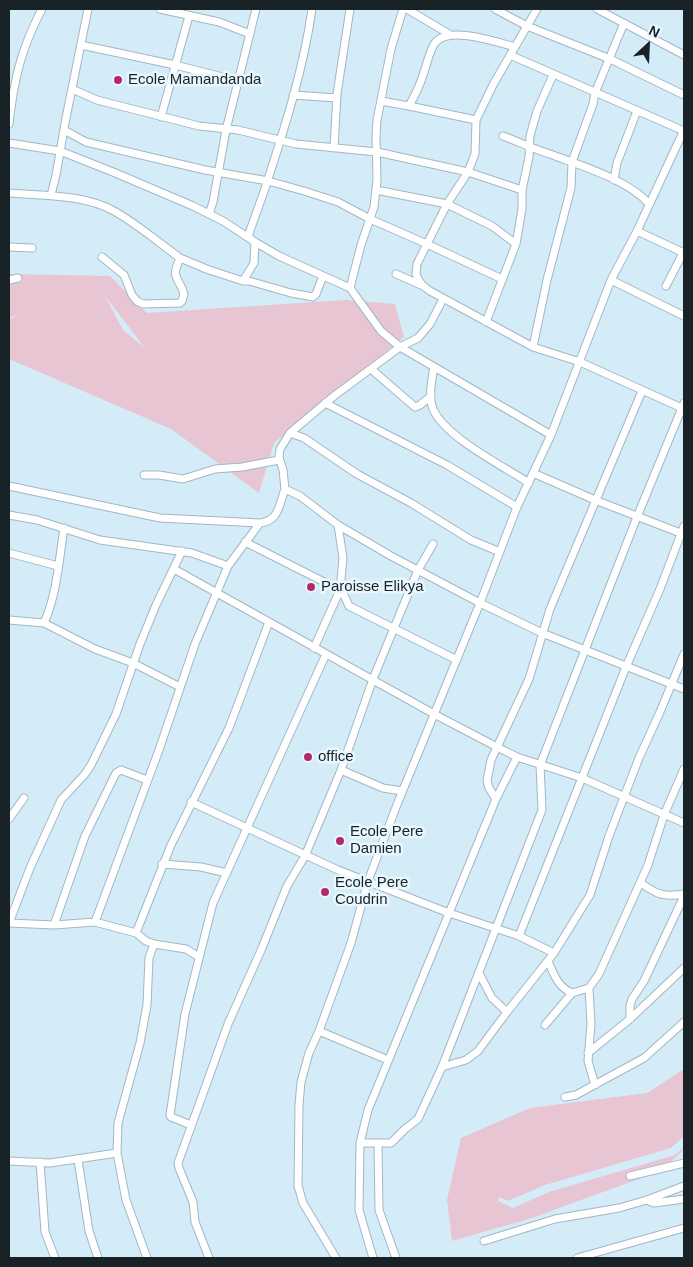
<!DOCTYPE html>
<html>
<head>
<meta charset="utf-8">
<style>
	body { margin:0 }
	#map { position:relative; width:693px; height:1267px; overflow:hidden; background:#d4ecf8; font-family:Arial,sans-serif }
	canvas { display:block }
	.frame { position:absolute; inset:0; border:10px solid #192226; pointer-events:none }
	.north { position:absolute; left:623px; top:20px; width:50px; height:50px; -webkit-text-stroke:4px #e9f7ff; paint-order:stroke; rotate:25deg; font-size:14px; font-weight:700; line-height:20px; text-align:center; color:#192226 }
	.north::after { content:''; display:block; margin:auto; width:18px; height:22px; background:#192226; clip-path:polygon(50% 0,100% 100%,50% 72%,0 100%) }
</style>
</head>
<body>
<div id="map">
<canvas width="693" height="1267"></canvas>
<div class="frame"></div>
<div class="north">N</div>
</div>
<script>
const g = document.querySelector('canvas').getContext('2d');
g.lineJoin = 'round';
function paint(path, color) { g.fillStyle = color; g.fill(path, 'evenodd'); }
function strokePath(path, color, width, dash) { g.strokeStyle = color; g.lineWidth = width; g.lineCap = dash ? 'butt' : 'round'; g.setLineDash(dash || []); g.stroke(path); }
function label(font, color, halo, rows, align = 'center') {
  g.font = font + ' Arial,sans-serif'; g.lineWidth = 5; g.setLineDash([]); g.textBaseline = 'middle'; g.strokeStyle = halo; g.fillStyle = color; for (const [text, x, y, turn = 0] of rows) {
    g.save(); g.translate(x, y); g.rotate((+turn || 0) * Math.PI / 180); g.textAlign = isNaN(turn) ? turn : align; if (halo) g.strokeText(text, 0, 0); g.fillText(text, 0, 0); g.restore();
  }
}
paint(new Path2D(`
	M9 274 110 276 147 313 346 300 395 304 404 337 274 443 259 493 171 429 9 359V319L18 316 9 317ZM105 296 145 348 123 330Z
	M684 1069V1136L671 1148 545 1185 508 1201 499 1197 498 1201 513 1208 549 1192 675 1155 684 1147V1149L663 1170 532 1218 452 1241 447 1200 461 1138 530 1108 647 1093Z`), '#e8c5d2');
const minor = new Path2D(`
	M160 9 219 22 250 34
	M407 9 449 34
	M495 9 527 26 610 59 684 95
	M537 9 494 83 476 120 475 154 468 172 447 204 417 264 416 274 418 279 422 285 430 291 533 347 580 362 684 409
	M597 9 684 55
	M81 45 175 65 238 81
	M510 55 684 131
	M72 89 97 100 199 126 238 130 296 144 377 152 468 172 522 190
	M293 95 337 98
	M381 101 409 106C414 97 420 86 423 75 427 65 429 51 435 43 447 25 497 42 515 47
	M409 106 476 120
	M161 117 189 16
	M9 124C14 79 21 49 42 9
	M64 130 86 142 205 170 268 181 304 191 338 202 370 219 427 244 502 279
	M503 136C519 142 534 149 550 154 579 165 629 180 649 204
	M9 143 60 151 113 172 193 206 223 221 255 242 279 256 350 288 361 245 374 207 377 180 376 136 377 120 391 49 403 9
	M334 148 337 94 350 9
	M614 180 617 163 637 111
	M376 190 447 204 492 226 516 244
	M9 193C43 196 83 194 114 211 137 224 158 242 180 258
	M51 195 56 175 66 118 88 9
	M209 214 213 202 226 130 256 9
	M637 231 684 253
	M248 237C254 218 262 199 268 179 286 124 304 66 312 9
	M9 247 32 248
	M102 257 124 275 132 295 137 301 143 304 180 303 182 301 184 294C179 276 170 280 180 258L209 270 243 281 254 263 255 242
	M396 274 421 285
	M9 280 18 278
	M611 280 684 316
	M243 281H249L291 293 313 297 316 294 323 276
	M666 286 683 253
	M350 288 381 331 400 347 551 435
	M443 299 430 324 418 338 400 347 334 396 290 433 280 449 279 457 283 470 285 489 300 496 338 525 391 556 480 603 542 633 684 689
	M486 322 516 244 522 209V190L529 157 530 136 537 111 553 75
	M533 347 547 280 571 188 572 162 593 104 595 93 624 23
	M434 367C432 379 428 396 433 409 445 437 503 466 529 483
	M371 369 415 407 420 405 431 396
	M325 403 447 465 517 507
	M290 433 304 438 357 474 411 503 471 540 500 552
	M533 473 595 500 683 534
	M144 475H159L183 479 215 469 242 467 279 460
	M9 486 160 518 260 523
	M9 515 37 520 100 540 192 553 228 566
	M245 542 340 590 343 593 349 606 457 660
	M9 553 58 566
	M174 569 434 714 497 747 517 757 582 778 684 823
	M9 620 44 623 95 649 133 663 180 687
	M44 623C57 594 59 560 64 528
	M314 648 340 590 343 558 338 525
	M341 770 383 788 402 791
	M496 799 489 788 487 781 491 760 529 679 550 609 642 391
	M191 802 338 870 449 913 519 936 554 953
	M9 819 24 798
	M162 864 201 867 227 873
	M641 883C657 895 664 897 684 894
	M95 922 159 750 195 644 228 566 260 523C279 521 279 505 285 489
	M9 923 30 868 61 800 85 774 91 765 116 714 140 644 156 605 182 551
	M9 923 54 925 95 922 136 933 146 941 154 944 186 949 199 957
	M54 925 85 836 116 773 121 770 147 780
	M136 933 171 845 229 728 269 622
	M519 936 626 667 660 589 684 526
	M548 961C554 975 558 987 572 993
	M479 973 492 998 507 1012
	M589 988 591 1024 588 1061 595 1085
	M630 1019V1006L632 999 644 981 684 896
	M545 1025 572 993 589 988 599 974 648 865 664 815 684 769
	M319 1031 388 1060
	M588 1053 630 1019 684 968
	M442 1067 466 1060 478 1051 507 1012 554 953 590 895 609 836 639 758 660 712 684 654
	M565 1097 576 1095 585 1090 644 1058 684 1022
	M191 1125 171 1117 170 1115 185 1014 213 903 326 654
	M360 1143H391L405 1129 418 1119 442 1067 542 810 540 765 637 517 684 403
	M378 1144 379 1210 396 1258
	M78 1160 89 1231 98 1258
	M9 1161 50 1163 117 1153
	M40 1162 45 1232 55 1258
	M630 1176 684 1163
	M647 1200 654 1203 684 1199
	M484 1241 555 1219 619 1208 647 1200 684 1186
	M147 1258 126 1200 117 1153 118 1123 140 1043 147 1005 149 958 154 944
	M209 1258 195 1222 193 1202 179 1168 178 1163 228 1024 262 948 287 886 305 856 341 770 373 679 418 570 433 544
	M336 1258 303 1203 298 1186 299 1105 301 1082 309 1053 319 1031 351 943 368 881 398 802 480 603 517 507 551 435 611 280 637 231 684 130
	M373 1258 359 1210 360 1143 368 1110 496 799 517 757
	M577 1258 684 1228`);
strokePath(minor, '#a1b7c4', 9);
strokePath(minor, '#fff', 7);
for (const [x, y, r, color] of [
	[118,80,5,"#b0296d"],
	[311,587,5,"#b0296d"],
	[308,757,5,"#b0296d"],
	[340,841,5,"#b0296d"],
	[325,892,5,"#b0296d"]
]) { const dot = new Path2D(); dot.arc(x, y, r, 0, 2 * Math.PI); g.fillStyle = color; g.fill(dot); strokePath(dot, '#e9f7ff', 2); }
label('15px', '#192226', '#e9f7ff', [
	["Ecole Mamandanda",128,80],
	["Paroisse Elikya",321,587],
	["office",318,757],
	["Ecole Pere",350,832],
	["Damien",350,849],
	["Ecole Pere",335,883],
	["Coudrin",335,900]
], 'left');
</script>
</body>
</html>
